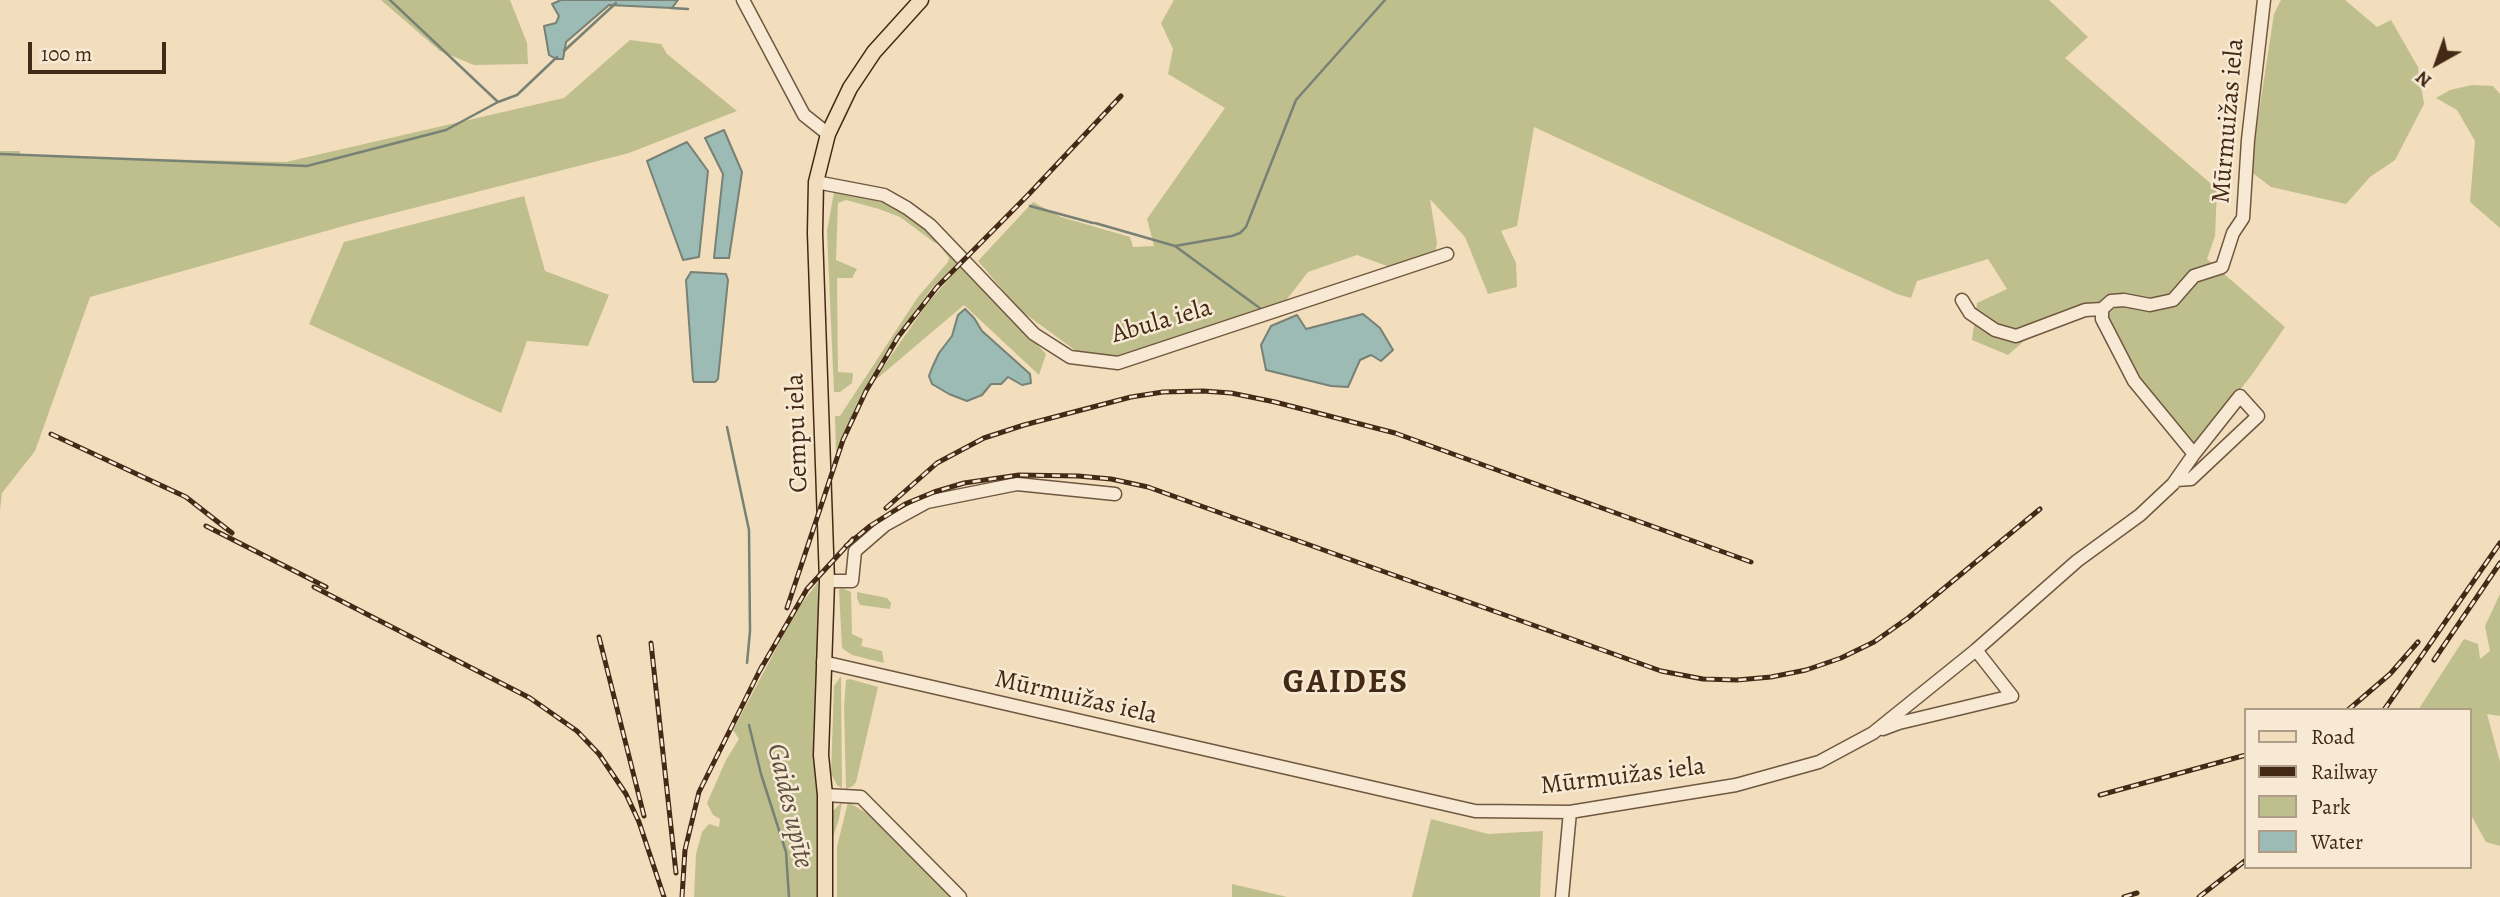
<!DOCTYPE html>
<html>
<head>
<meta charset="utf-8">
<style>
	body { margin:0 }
	#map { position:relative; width:2500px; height:897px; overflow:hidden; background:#f2ddbc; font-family:Alegreya,serif }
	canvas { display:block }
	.legend { position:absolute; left:2244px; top:708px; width:228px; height:161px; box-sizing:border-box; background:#f7e9d3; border:2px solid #af9d87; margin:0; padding:9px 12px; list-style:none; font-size:21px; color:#442a16 }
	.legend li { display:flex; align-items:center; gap:14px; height:35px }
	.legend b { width:35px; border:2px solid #af9d87 }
	.north { position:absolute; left:2402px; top:28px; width:70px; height:70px; -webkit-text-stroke:5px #f7e9d3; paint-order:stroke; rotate:220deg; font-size:19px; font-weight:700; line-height:28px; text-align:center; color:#442a16 }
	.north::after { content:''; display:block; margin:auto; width:24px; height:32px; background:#442a16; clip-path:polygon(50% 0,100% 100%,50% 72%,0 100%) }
	.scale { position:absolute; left:28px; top:42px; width:138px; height:32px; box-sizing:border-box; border:4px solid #442a16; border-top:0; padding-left:9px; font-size:21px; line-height:24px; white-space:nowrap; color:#442a16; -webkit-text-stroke:5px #f7e9d3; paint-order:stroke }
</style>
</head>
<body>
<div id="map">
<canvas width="2500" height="897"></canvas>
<ul class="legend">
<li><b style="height:9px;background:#f2ddbc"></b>Road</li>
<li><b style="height:9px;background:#442a16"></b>Railway</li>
<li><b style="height:19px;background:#bfbf8d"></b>Park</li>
<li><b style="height:19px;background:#9bbbb4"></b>Water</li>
</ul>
<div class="north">N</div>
<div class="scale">100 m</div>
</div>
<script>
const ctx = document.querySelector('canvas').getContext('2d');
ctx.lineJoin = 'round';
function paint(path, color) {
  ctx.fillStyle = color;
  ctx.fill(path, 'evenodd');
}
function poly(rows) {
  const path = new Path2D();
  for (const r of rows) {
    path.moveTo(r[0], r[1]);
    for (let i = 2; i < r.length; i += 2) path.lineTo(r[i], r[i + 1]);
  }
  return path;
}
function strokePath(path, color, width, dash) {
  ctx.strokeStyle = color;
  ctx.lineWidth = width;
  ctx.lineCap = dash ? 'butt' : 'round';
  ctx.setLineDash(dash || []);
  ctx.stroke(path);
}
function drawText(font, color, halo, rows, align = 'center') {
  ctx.font = font + ' Alegreya,serif';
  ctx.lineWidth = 5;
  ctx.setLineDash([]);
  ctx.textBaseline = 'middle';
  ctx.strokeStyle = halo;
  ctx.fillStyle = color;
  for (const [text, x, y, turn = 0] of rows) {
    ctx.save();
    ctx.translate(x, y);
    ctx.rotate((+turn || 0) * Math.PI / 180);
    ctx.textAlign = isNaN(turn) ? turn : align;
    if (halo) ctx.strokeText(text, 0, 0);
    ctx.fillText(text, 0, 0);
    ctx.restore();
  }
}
paint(poly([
	[381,0,510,0,527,43,528,64,474,65,440,51],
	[1174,0,2049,0,2088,37,2065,58,2217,189,2215,236,2207,259,2285,327,2251,376,2193,448,2139,384,2094,310,2024,341,2008,355,1972,340,1977,303,2007,289,1988,259,1917,281,1911,298,1897,294,1534,127,1517,226,1501,231,1516,263,1517,287,1488,294,1465,237,1430,199,1437,243,1432,266,1396,276,1387,266,1357,255,1308,272,1284,303,1120,360,1087,359,1020,310,978,261,1033,202,1061,217,1130,237,1133,247,1154,246,1147,219,1225,108,1168,74,1173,49,1161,23],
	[2281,0,2345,0,2377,27,2391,20,2418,67,2424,104,2395,160,2370,177,2346,204,2271,187,2250,171,2274,14],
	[630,40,661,44,667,54,737,111,629,153,351,224,90,297,35,451,2,493,0,511,0,151,20,151,19,156,286,162,564,98],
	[2472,85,2493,86,2500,94,2500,228,2470,202,2475,141,2457,110,2436,98,2450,90],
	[834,192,869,198,887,204,906,214,937,241,935,243,900,217,879,209,846,200,838,203,836,260,857,269,852,278,837,278,838,372,853,373,852,383,840,392,834,392,827,231],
	[524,196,545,271,609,295,588,346,527,341,501,413,309,324,344,242],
	[944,248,958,262,931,289,886,352,859,399,836,454,835,416,840,416,918,297,948,262,949,258,943,250],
	[961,265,1046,354,1039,375,964,305,873,382,926,305],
	[818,582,818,897,694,897,696,854,702,832,709,824,719,827,720,819,713,815,707,803,726,760,739,739,733,730,796,611],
	[842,588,851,592,852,634,863,639,861,646,882,651,884,663,852,655,842,648,839,590],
	[857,592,887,598,891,603,890,609,860,605,857,598],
	[2500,594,2500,716,2487,714,2500,762,2500,846,2486,842,2472,817,2470,710,2418,710,2464,639,2478,644,2480,659,2490,651,2485,626],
	[841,676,842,788,837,785,831,774,834,686],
	[850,679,878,687,856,782,853,786,846,789,844,707,846,680],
	[842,802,839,819,831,843,832,812],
	[848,802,875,818,954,897,837,897,837,847],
	[1431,819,1488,834,1543,831,1540,897,1412,897],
	[1232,884,1287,897,1232,897]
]), '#bfbf8d');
const water = poly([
	[561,0,678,0,672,8,609,5,566,42,563,59,556,59,549,55,544,26,556,23,559,16,552,4,561,0],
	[724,130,742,172,729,258,714,258,723,174,705,138,724,130],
	[687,142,708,171,699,257,683,260,647,161,687,142],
	[691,272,726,274,728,280,718,379,715,382,694,382,693,380,686,280,691,272],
	[965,309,974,318,982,331,1030,374,1031,383,1022,385,1008,377,1001,384,991,384,982,395,967,401,949,394,932,384,929,376,932,368,939,353,952,336,958,315,965,309],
	[1363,314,1380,328,1393,350,1381,361,1371,355,1360,360,1348,387,1331,386,1266,370,1261,345,1271,326,1297,315,1306,329,1363,314]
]);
paint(water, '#9bbbb4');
strokePath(water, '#788175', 2);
strokePath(poly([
	[390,0,498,102,517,95,557,57],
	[671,8,688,9],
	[564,51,616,3],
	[0,154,307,166,446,130,498,102],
	[1030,206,1093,223],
	[1095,223,1175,246],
	[1261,309,1175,246,1232,236,1240,233,1246,227,1296,100,1385,0],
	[727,427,749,530,750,631,747,663],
	[749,725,761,774,786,852,789,897]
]), '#788175', 2.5);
const minor = poly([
	[743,0,804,115,828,134],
	[816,182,884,195,907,208,930,225,1034,334,1070,357,1118,363,1447,254],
	[1962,300,1970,313,1995,330,2016,336,2085,310,2102,309],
	[2194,454,2134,381,2102,319,2102,309,2111,301,2124,300,2150,305,2173,300,2194,276,2222,267,2233,233,2243,218,2248,140,2264,0],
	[827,581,852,581,855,551,885,525,927,502,1017,484,1115,494],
	[823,662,1475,811,1570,812,1736,785,1819,762,1873,733,1976,650,2077,561,2140,515,2173,484,2194,454,2240,396,2258,416,2191,479,2176,480],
	[1883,729,1899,723,2012,696,1976,650],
	[825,795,861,797,960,897],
	[1562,897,1570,812]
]);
const major = poly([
	[825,897,825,795,821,755,827,581,815,233,816,182,828,134,850,88,874,52,921,0]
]);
strokePath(minor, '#705740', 15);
strokePath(major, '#442a16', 17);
strokePath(minor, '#f7e9d3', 12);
strokePath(major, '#f2ddbc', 14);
const rail = poly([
	[51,434,186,497,232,533],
	[886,508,937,463,984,438,1024,425,1131,397,1163,392,1203,391,1231,393,1275,402,1395,433,1751,562],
	[206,526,326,587],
	[846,546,870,526,905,504,934,492,964,483,1019,475,1078,476,1111,479,1148,487,1661,671,1703,679,1737,680,1771,677,1806,670,1841,658,1874,642,1908,618,2040,509],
	[314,587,530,698,577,731,599,754,626,794,639,822,664,897],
	[787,608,843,440,866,391,898,337,937,287,1029,194,1121,96],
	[599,637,644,816],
	[651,643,676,873],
	[2434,660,2500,563],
	[759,672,807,589,853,539],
	[2348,710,2390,674,2418,642],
	[2384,710,2500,543],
	[2100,795,2246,755],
	[682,897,685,850,699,792,762,666],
	[2124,897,2137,893],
	[2199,897,2246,860]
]);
strokePath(rail, '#442a16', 5);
strokePath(rail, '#f7e9d3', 2.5, [8]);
drawText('26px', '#442a16', '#f7e9d3', [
	["Mūrmuižas iela",2229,121,-85],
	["Abula iela",1162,322,-16],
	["Cempu iela",798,433,-92],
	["Mūrmuižas iela",1076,698,13],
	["Mūrmuižas iela",1623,777,-7]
]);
drawText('italic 28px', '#5a4e3e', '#f7e9d3', [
	["Gaides upīte",789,806,77]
]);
ctx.letterSpacing = '2px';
drawText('bold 33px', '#442a16', '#f7e9d3', [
	["GAIDES",1346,684]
]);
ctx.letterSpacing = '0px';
</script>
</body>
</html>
